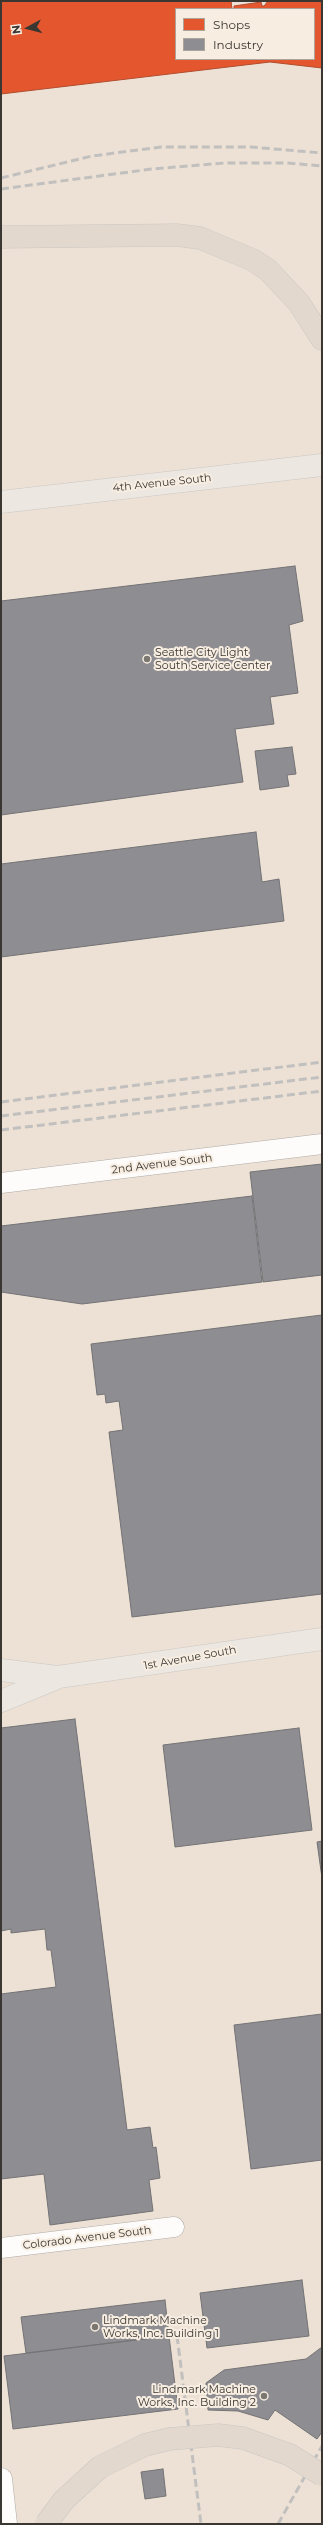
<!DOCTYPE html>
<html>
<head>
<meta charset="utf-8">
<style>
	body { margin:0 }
	#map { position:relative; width:323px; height:2525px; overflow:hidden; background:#f2ece6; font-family:Montserrat,sans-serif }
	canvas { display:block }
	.frame { position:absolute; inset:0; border:2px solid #3a3631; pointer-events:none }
	.legend { position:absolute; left:175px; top:8px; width:140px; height:52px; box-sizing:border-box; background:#f7ede1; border:1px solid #aba49b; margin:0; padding:5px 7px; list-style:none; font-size:12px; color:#3a3631 }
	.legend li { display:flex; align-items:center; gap:8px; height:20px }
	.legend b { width:20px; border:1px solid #aba49b }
	.north { position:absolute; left:8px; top:8px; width:40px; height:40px; -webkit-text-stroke:3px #f7ede1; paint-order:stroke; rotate:263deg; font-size:11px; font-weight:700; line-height:16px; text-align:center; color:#3a3631 }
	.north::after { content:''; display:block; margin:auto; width:14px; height:18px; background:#3a3631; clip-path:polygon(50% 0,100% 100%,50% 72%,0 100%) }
</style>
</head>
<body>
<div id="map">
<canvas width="323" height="2525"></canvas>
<div class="frame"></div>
<ul class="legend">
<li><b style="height:11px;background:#e4572e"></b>Shops</li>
<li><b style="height:11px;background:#8d8d92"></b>Industry</li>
</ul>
<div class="north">N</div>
</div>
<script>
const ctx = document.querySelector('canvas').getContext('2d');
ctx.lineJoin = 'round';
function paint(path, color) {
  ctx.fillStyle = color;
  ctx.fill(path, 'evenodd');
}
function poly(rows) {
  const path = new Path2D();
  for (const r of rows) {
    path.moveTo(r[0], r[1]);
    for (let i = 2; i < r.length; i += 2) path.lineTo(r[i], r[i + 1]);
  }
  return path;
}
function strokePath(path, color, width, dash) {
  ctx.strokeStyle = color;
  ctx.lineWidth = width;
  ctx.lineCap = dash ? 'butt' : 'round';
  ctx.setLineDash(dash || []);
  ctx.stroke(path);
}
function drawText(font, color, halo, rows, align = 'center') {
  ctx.font = font + ' Montserrat,sans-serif';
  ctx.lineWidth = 4;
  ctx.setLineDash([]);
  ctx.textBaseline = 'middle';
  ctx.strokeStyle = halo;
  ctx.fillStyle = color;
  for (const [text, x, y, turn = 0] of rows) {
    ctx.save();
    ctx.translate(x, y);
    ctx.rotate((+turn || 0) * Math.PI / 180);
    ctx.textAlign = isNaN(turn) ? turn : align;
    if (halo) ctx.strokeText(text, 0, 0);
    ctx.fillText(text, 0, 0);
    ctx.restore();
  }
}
paint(poly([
	[1,1,322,1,322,2524,4,2524,1,2499],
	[176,9,314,9,314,59,176,59]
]), '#ede1d5');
const shops = poly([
	[1,1,231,1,232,9,176,9,176,59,314,59,314,9,234,9,234,6,261,2,262,6,264,6,268,1,319,1,322,3,322,68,270,62,1,94,1,1]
]);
paint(shops, '#e4572e');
strokePath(shops, '#b14d2f', 1);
const industry = poly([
	[295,566,303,621,289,625,298,693,270,697,274,724,235,729,243,782,1,815,1,601,295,566],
	[292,747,296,774,287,775,289,786,260,790,255,751,292,747],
	[256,832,262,882,279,879,284,921,1,957,1,864,256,832],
	[322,1164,322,1275,263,1282,250,1172,322,1164],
	[252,1196,262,1282,82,1304,1,1292,1,1226,252,1196],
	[322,1315,322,1594,132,1617,109,1432,123,1430,119,1401,106,1403,105,1394,97,1395,91,1344,322,1315],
	[75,1719,127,2130,150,2127,153,2148,156,2147,160,2178,149,2180,153,2211,50,2225,44,2174,1,2179,1,1994,56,1987,51,1950,47,1950,45,1929,11,1933,11,1929,1,1931,1,1934,1,1728,75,1719],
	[299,1728,312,1830,175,1847,163,1745,299,1728],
	[322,1841,322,1878,317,1842,322,1841],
	[322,2014,322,2160,251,2169,234,2025,322,2014],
	[302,2280,309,2336,207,2348,200,2293,302,2280],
	[165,2300,169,2336,26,2353,21,2317,165,2300],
	[169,2336,178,2409,13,2429,4,2356,169,2336],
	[322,2347,322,2432,317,2439,275,2410,268,2420,238,2411,208,2410,206,2383,224,2370,306,2359,322,2347],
	[163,2469,166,2496,145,2499,141,2472,163,2469]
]);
paint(industry, '#8d8d92');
strokePath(industry, '#747375', 1);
const street = poly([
	[1,1183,322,1144],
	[1,2248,174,2227]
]);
const secondary = poly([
	[1,2479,6,2524]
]);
const primary = poly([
	[1,502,322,465],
	[1,1670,58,1677,322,1639],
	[1,1701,57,1678]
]);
const highway = poly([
	[1,237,177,235,200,238,253,260,268,270,299,303,322,339]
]);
strokePath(street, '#afaaa6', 21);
strokePath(secondary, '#afaaa6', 23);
strokePath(primary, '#cbc8c5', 23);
strokePath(highway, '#cbc8c5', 23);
strokePath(street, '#fdfcfb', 20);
strokePath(secondary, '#fdfcfb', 22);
strokePath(primary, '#ece7e0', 22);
strokePath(highway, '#e2d8cd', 22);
strokePath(poly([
	[1,178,92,156,161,147,251,147,322,153],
	[1,189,152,169,225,163,287,163,322,166],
	[1,1102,322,1062],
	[1,1116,322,1077],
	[1,1130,322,1091],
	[177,2336,201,2524],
	[278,2524,322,2446]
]), '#c1c0be', 3, [8, 4]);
const highwayBridge = poly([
	[46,2524,64,2500,100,2467,145,2445,169,2439,218,2435,243,2438,290,2455,322,2475]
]);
strokePath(highwayBridge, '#cbc8c5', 23, []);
strokePath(highwayBridge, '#e2d8cd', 22);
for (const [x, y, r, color] of [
	[147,659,4,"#7a7670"],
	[95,2327,4,"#7a7670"],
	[264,2396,4,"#7a7670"]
]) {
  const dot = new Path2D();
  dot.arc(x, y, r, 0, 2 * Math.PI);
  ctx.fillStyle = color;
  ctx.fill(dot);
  strokePath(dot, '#f7ede1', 1.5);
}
drawText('11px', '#3a3631', '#f7ede1', [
	["4th Avenue South",162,483,-6],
	["2nd Avenue South",162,1164,-7],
	["1st Avenue South",190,1658,-10],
	["Colorado Avenue South",87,2238,-7]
]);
drawText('11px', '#3a3631', '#f7ede1', [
	["Seattle City Light",155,653],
	["South Service Center",155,666],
	["Lindmark Machine",103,2321],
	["Works, Inc. Building 1",103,2334],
	["Lindmark Machine",256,2390,"right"],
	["Works, Inc. Building 2",256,2403,"right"]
], 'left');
</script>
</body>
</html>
